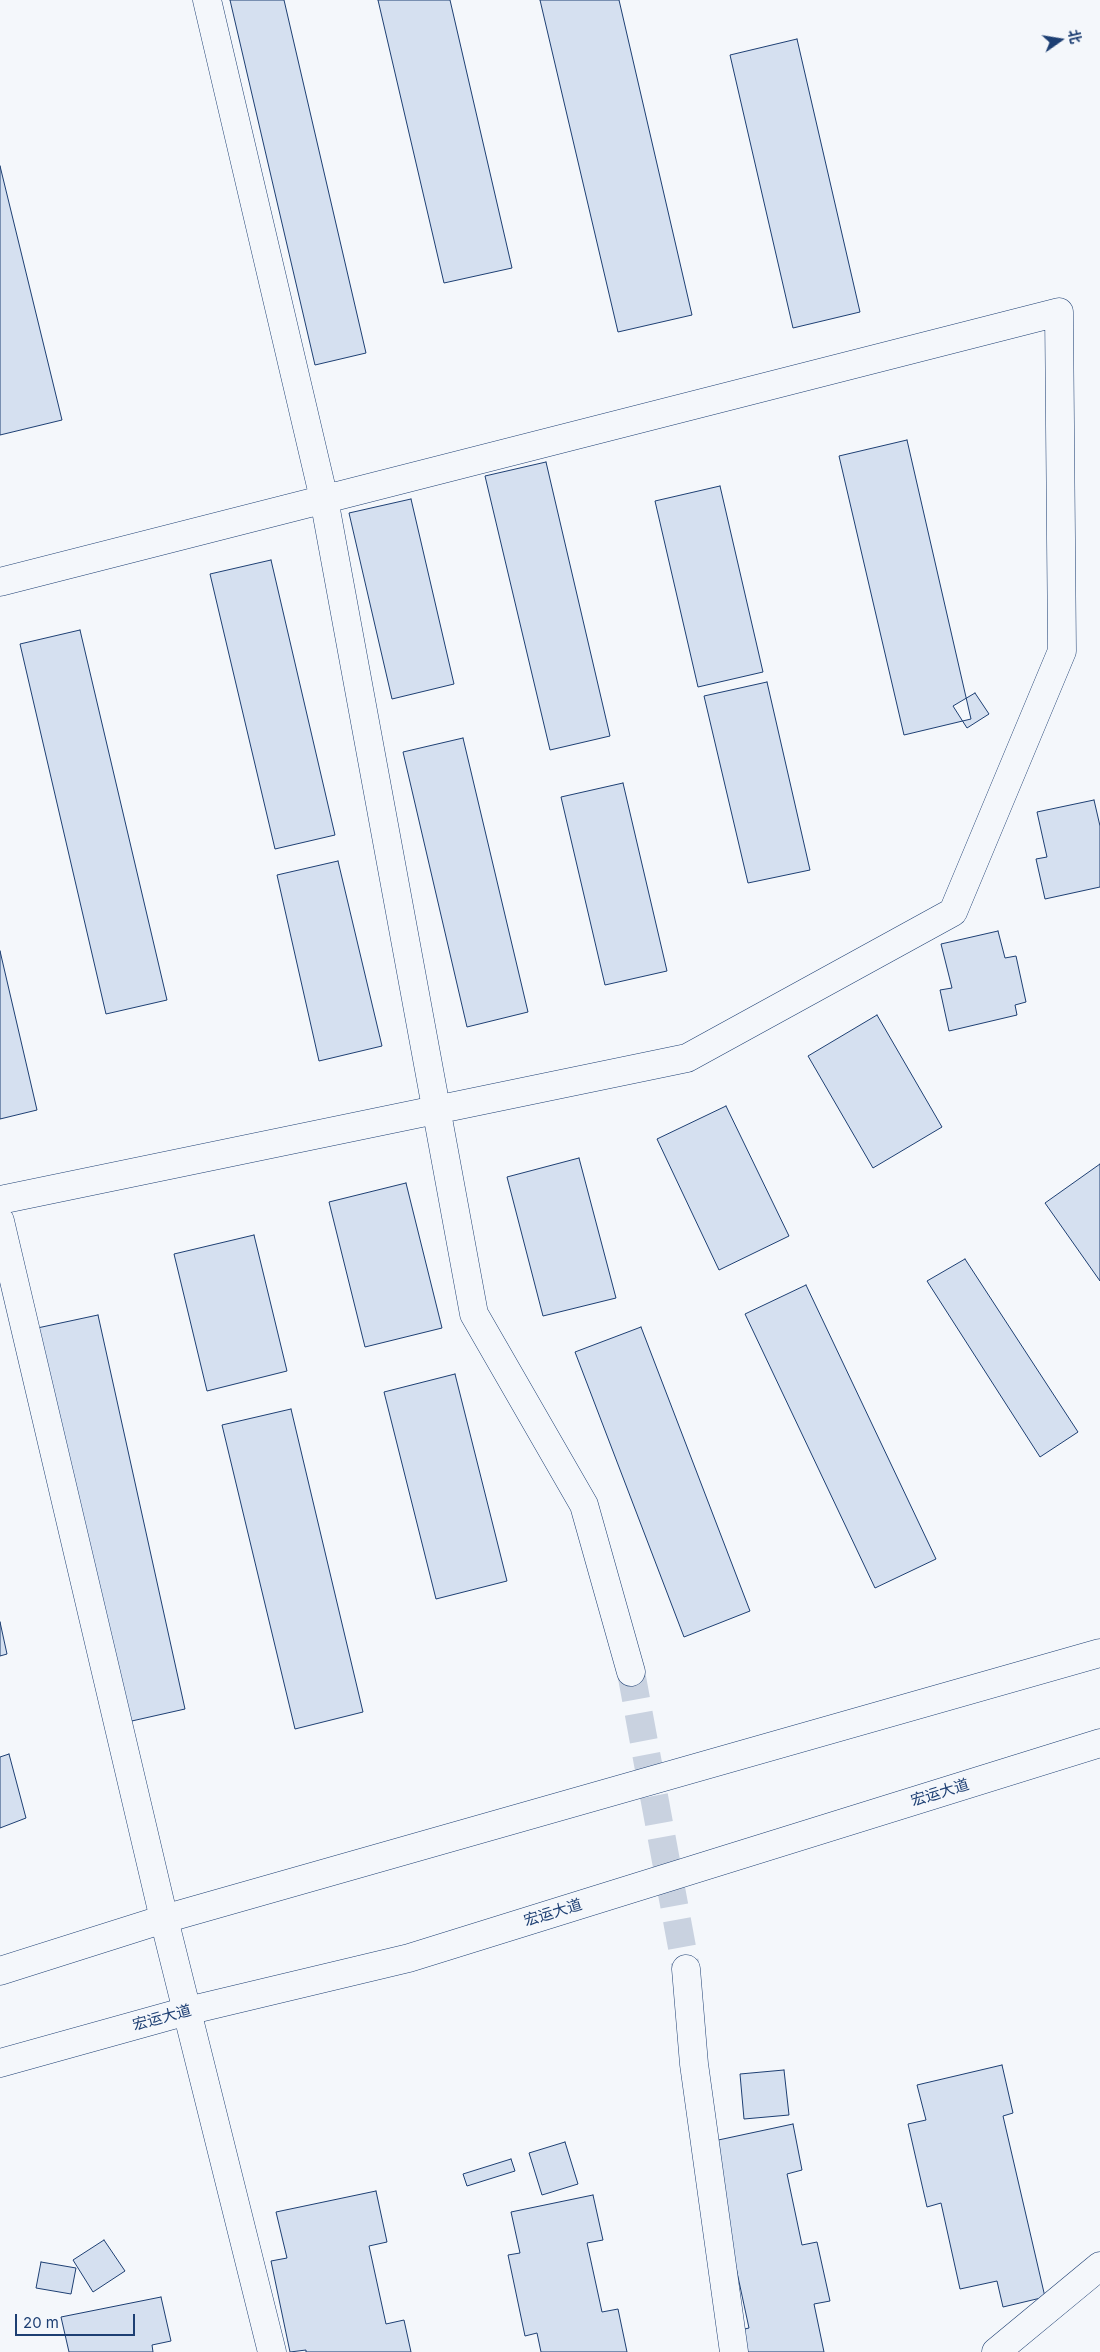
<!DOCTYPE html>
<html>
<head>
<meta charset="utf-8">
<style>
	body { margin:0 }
	#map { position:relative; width:1100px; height:2352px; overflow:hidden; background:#f4f7fb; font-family:Inter,"Noto Sans SC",sans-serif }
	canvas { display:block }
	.north { position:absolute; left:1035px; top:15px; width:50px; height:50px; -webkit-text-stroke:4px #f4f7fb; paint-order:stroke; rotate:77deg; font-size:14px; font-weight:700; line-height:20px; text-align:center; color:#1d3f73 }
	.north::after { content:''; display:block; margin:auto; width:18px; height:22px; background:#1d3f73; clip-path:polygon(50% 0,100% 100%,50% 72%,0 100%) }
	.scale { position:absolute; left:15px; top:2314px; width:120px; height:22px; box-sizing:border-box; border:2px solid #1d3f73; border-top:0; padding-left:6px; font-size:15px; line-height:18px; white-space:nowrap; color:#1d3f73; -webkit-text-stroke:4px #f4f7fb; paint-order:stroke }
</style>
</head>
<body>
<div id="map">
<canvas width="1100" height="2352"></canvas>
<div class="north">北</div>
<div class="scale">20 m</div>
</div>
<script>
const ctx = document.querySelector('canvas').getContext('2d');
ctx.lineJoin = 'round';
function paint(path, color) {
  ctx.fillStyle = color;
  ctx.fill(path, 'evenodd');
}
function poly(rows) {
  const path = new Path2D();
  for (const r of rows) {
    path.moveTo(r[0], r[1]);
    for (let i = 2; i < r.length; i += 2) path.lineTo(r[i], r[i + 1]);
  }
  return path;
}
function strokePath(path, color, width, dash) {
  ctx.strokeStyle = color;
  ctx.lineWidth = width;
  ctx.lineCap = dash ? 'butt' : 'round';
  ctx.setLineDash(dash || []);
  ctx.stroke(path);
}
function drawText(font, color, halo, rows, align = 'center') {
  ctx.font = font + ' Inter,"Noto Sans SC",sans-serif';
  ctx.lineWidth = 4;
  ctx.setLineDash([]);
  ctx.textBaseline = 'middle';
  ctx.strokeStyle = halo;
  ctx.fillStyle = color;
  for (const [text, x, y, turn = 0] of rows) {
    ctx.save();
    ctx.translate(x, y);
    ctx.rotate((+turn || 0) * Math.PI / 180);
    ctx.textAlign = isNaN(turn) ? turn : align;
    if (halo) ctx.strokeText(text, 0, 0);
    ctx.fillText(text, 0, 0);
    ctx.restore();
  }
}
const building = poly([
	[230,0,284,0,366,353,315,365,230,0],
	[378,0,450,0,512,268,444,283,378,0],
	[540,0,619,0,692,315,618,332,540,0],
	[797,39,860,312,793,328,730,55,797,39],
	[0,166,62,420,0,435,0,166],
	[907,440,971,719,904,735,839,456,907,440],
	[546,462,610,736,550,750,485,476,546,462],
	[720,486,763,672,698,687,655,501,720,486],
	[411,499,454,684,392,699,349,513,411,499],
	[271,560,335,835,275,849,210,574,271,560],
	[80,630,167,1000,106,1014,20,644,80,630],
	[767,682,810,870,748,883,704,696,767,682],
	[975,693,989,714,967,728,953,706,975,693],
	[463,738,528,1012,467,1027,403,752,463,738],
	[623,783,667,971,605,985,561,797,623,783],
	[1094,800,1100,826,1100,887,1045,899,1036,859,1047,857,1037,812,1094,800],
	[338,861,382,1046,319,1061,277,875,338,861],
	[998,931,1005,958,1016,956,1026,1002,1015,1005,1017,1015,949,1031,940,990,952,988,941,944,998,931],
	[0,951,37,1110,0,1119,0,951],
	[877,1015,942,1127,873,1168,808,1056,877,1015],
	[726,1106,789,1236,719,1270,657,1139,726,1106],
	[579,1158,616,1298,543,1316,507,1177,579,1158],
	[1100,1164,1100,1281,1045,1203,1100,1164],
	[406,1183,442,1328,365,1347,329,1202,406,1183],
	[254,1235,287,1371,207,1391,174,1254,254,1235],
	[965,1259,1078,1432,1040,1457,927,1281,965,1259],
	[806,1285,936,1559,875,1588,745,1314,806,1285],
	[98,1315,185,1709,114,1725,28,1330,98,1315],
	[641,1327,750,1611,684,1637,575,1352,641,1327],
	[455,1374,507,1581,436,1599,384,1392,455,1374],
	[291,1409,363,1712,295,1729,222,1425,291,1409],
	[0,1622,7,1654,0,1656,0,1622],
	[9,1754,26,1818,0,1828,0,1757,9,1754],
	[1002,2065,1013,2113,1003,2116,1045,2297,1003,2307,997,2281,960,2289,941,2203,927,2207,908,2124,926,2120,917,2085,1002,2065],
	[784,2070,789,2115,744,2119,740,2074,784,2070],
	[793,2124,802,2170,787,2174,802,2245,817,2242,830,2301,814,2304,824,2352,741,2352,736,2331,749,2328,709,2142,793,2124],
	[565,2142,578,2184,542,2195,529,2153,565,2142],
	[511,2159,515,2171,467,2186,463,2174,511,2159],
	[376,2191,387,2242,369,2246,386,2324,404,2320,411,2352,306,2352,306,2350,290,2352,271,2261,287,2258,276,2212,376,2191],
	[593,2195,603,2240,587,2243,602,2312,618,2309,627,2352,541,2352,537,2333,525,2336,508,2255,520,2253,511,2212,593,2195],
	[104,2240,125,2271,93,2292,73,2260,104,2240],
	[41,2262,76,2268,71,2294,36,2288,41,2262],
	[161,2297,171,2341,152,2345,153,2352,69,2352,61,2317,161,2297]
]);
paint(building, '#d5e0f0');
strokePath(building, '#1d3f73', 1);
strokePath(poly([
	[631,1672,686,1969]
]), '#c9d2e0', 28, [28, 14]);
const street = poly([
	[207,0,324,499,474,1314,584,1505,631,1672],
	[0,582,1059,312,1062,651,953,912,687,1058,0,1200],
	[0,1221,164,1919,272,2352],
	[686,1969,694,2064,734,2352],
	[996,2352,1100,2266]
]);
const secondary = poly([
	[0,1971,164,1919,1100,1653],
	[0,2063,187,2011,409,1958,1100,1743]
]);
strokePath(street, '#1d3f73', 29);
strokePath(secondary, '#1d3f73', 29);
strokePath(street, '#f4f7fb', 28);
strokePath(secondary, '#f4f7fb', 28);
drawText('15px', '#1d3f73', '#f4f7fb', [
	["宏运大道",940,1793,-17],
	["宏运大道",553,1913,-17],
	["宏运大道",162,2018,-15]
]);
</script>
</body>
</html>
